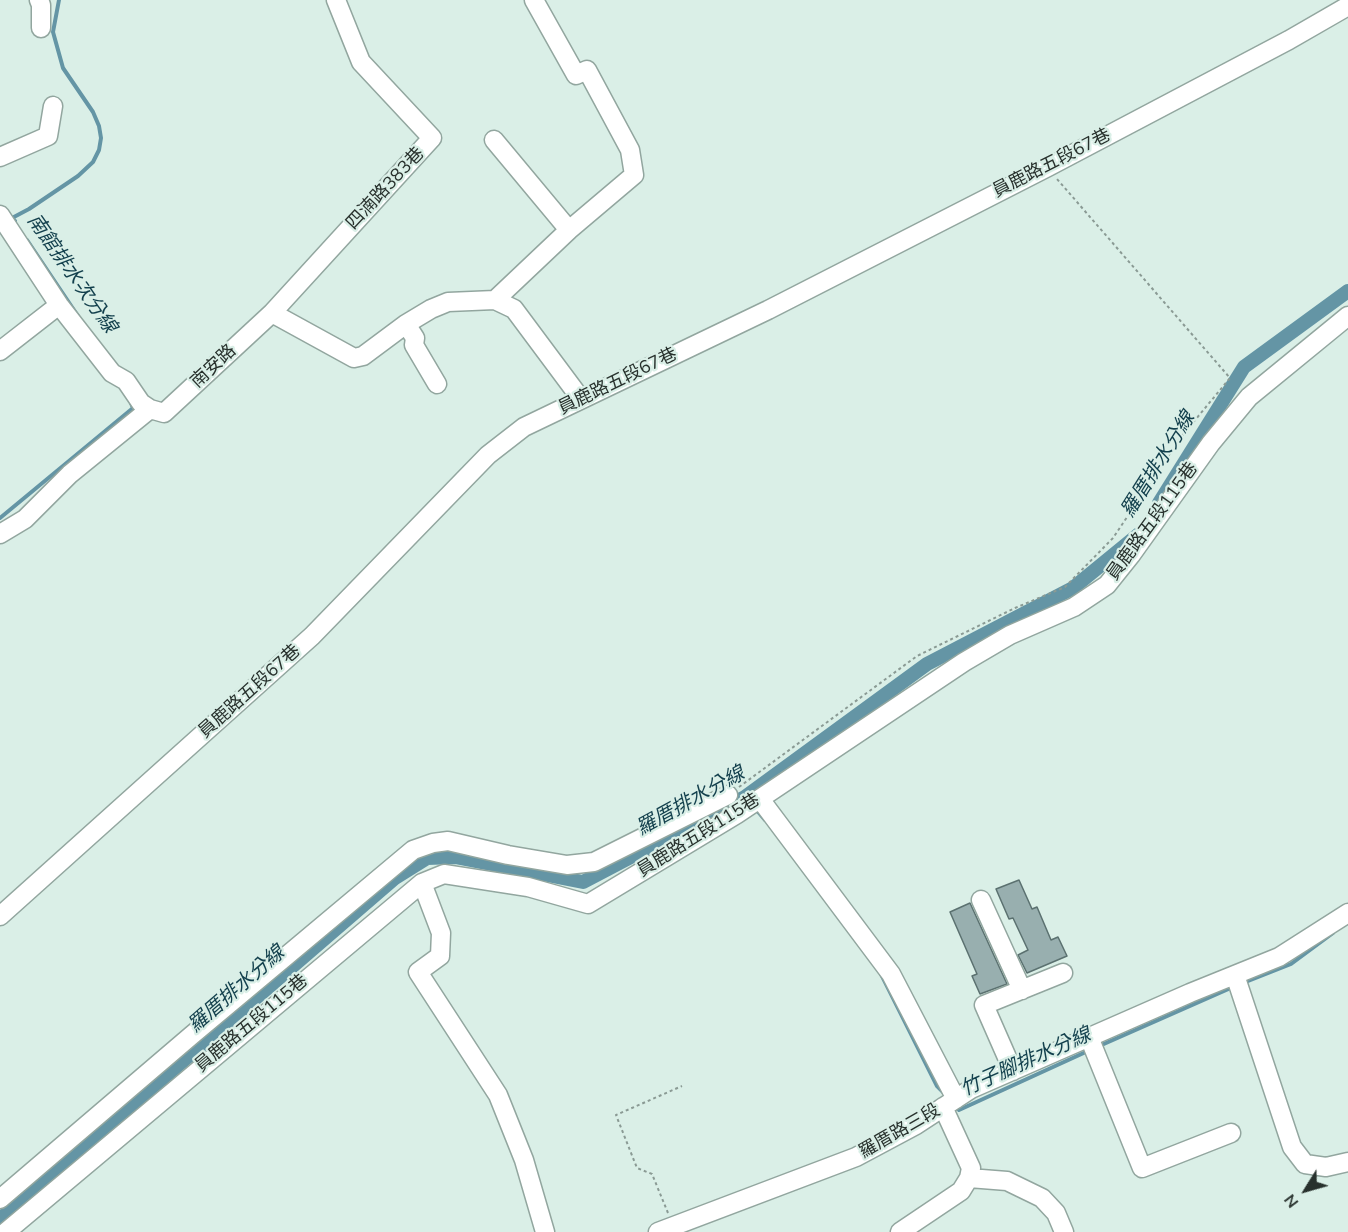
<!DOCTYPE html>
<html>
<head>
<meta charset="utf-8">
<style>
	body { margin:0 }
	#map { position:relative; width:1348px; height:1232px; overflow:hidden; background:#daefe7; font-family:"Nunito Sans",sans-serif }
	canvas { display:block }
	.north { position:absolute; left:1276px; top:1160px; width:60px; height:60px; -webkit-text-stroke:4px #daefe7; paint-order:stroke; rotate:233deg; font-size:16px; font-weight:700; line-height:24px; text-align:center; color:#28312d }
	.north::after { content:''; display:block; margin:auto; width:21px; height:27px; background:#28312d; clip-path:polygon(50% 0,100% 100%,50% 72%,0 100%) }
</style>
</head>
<body>
<div id="map">
<canvas width="1348" height="1232"></canvas>
<div class="north">N</div>
</div>
<script>
const ctx = document.querySelector('canvas').getContext('2d');
ctx.lineJoin = 'round';
function poly(rows) {
  const path = new Path2D();
  for (const r of rows) {
    path.moveTo(r[0], r[1]);
    for (let i = 2; i < r.length; i += 2) path.lineTo(r[i], r[i + 1]);
  }
  return path;
}
function strokePath(path, color, width, dash) {
  ctx.strokeStyle = color;
  ctx.lineWidth = width;
  ctx.lineCap = dash ? 'butt' : 'round';
  ctx.setLineDash(dash || []);
  ctx.stroke(path);
}
function paint(path, color) {
  ctx.fillStyle = color;
  ctx.fill(path, 'evenodd');
}
function drawText(font, color, halo, rows, align = 'center') {
  ctx.font = font + ' "Nunito Sans","Noto Sans TC",sans-serif';
  ctx.lineWidth = 4.5;
  ctx.setLineDash([]);
  ctx.textBaseline = 'middle';
  ctx.strokeStyle = halo;
  ctx.fillStyle = color;
  for (const [text, x, y, turn = 0] of rows) {
    ctx.save();
    ctx.translate(x, y);
    ctx.rotate((+turn || 0) * Math.PI / 180);
    ctx.textAlign = isNaN(turn) ? turn : align;
    if (halo) ctx.strokeText(text, 0, 0);
    ctx.fillText(text, 0, 0);
    ctx.restore();
  }
}
strokePath(poly([
	[15,221,12,218,29,209,78,176,93,162,99,150,101,138,99,126,93,112,63,68,53,32,59,0],
	[27,240,78,316],
	[0,518,133,408,131,403],
	[754,807,765,820],
	[881,974,937,1086,943,1092],
	[1243,983,1291,964,1333,933],
	[1097,1047,1233,987],
	[956,1106,959,1110,1088,1051]
]), '#6495a5', 4);
strokePath(poly([
	[1159,503,1244,367,1348,291],
	[0,1219,395,878,427,858,455,857,583,882,745,797,927,664,1073,588,1139,534]
]), '#6495a5', 14);
const building = poly([
	[1019,880,1032,909,1037,907,1051,940,1058,937,1067,956,1027,973,1018,955,1028,950,1013,918,1009,919,996,889,1019,880],
	[970,903,1007,984,980,994,972,976,977,974,950,912,970,903]
]);
paint(building, '#98afaf');
strokePath(building, '#5b7170', 1.5);
const minor = poly([
	[39,0,41,5,41,28],
	[494,140,569,230],
	[0,157,48,136,53,106],
	[0,215,59,305,112,373,126,381,141,403,150,409,164,413,272,313,354,358,363,356,406,324,431,309,448,302,495,300,514,309,581,399],
	[495,300,569,230,634,175,630,150,587,70,576,75,534,0],
	[272,313,432,138,361,62,336,0],
	[406,324,415,338,414,345,437,384],
	[0,351,59,305],
	[0,534,25,519,70,474,150,409],
	[760,799,891,974,956,1099],
	[422,883,441,933,440,956,418,972,498,1095,524,1160,545,1232],
	[981,900,1022,990],
	[0,916,312,636,488,455,524,427,768,310,1048,167,1289,40,1348,6],
	[1235,975,1292,1147,1305,1164,1326,1167,1348,1162],
	[1089,1037,1142,1168,1231,1133],
	[1013,1071,984,1005,1063,973],
	[969,1178,1007,1181,1042,1198,1056,1213,1064,1232],
	[0,1199,192,1035,413,850,433,843,448,841,508,855,567,865,594,862,728,795],
	[6,1232,422,883,444,874,528,887,588,904,737,814,964,662,1010,635,1074,607,1107,585,1131,555,1211,443,1249,397,1348,316],
	[658,1232,856,1157,916,1125,971,1089,1190,993,1279,957,1348,913],
	[900,1232,961,1191,969,1178,971,1168,943,1107]
]);
strokePath(minor, '#92a69f', 21);
strokePath(poly([
	[739,787,917,656,1015,608,1065,587,1113,538,1181,437,1230,378,1057,179],
	[668,1213,652,1174,637,1168,616,1115,682,1086]
]), '#8a9a94', 2, [3, 3]);
strokePath(minor, '#fff', 18);
drawText('18px', '#28312d', '#daefe7', [
	["員鹿路五段67巷",1052,164,-27],
	["四湳路383巷",386,189,-47],
	["南安路",214,367,-43],
	["員鹿路五段67巷",618,382,-26],
	["員鹿路五段115巷",1153,522,-54],
	["員鹿路五段67巷",250,692,-42],
	["員鹿路五段115巷",699,836,-32],
	["員鹿路五段115巷",252,1024,-40],
	["羅厝路三段",900,1132,-30]
]);
drawText('italic 20px', '#123f4c', '#daefe7', [
	["南館排水次分線",71,274,55],
	["羅厝排水分線",1159,465,-58],
	["羅厝排水分線",691,802,-29],
	["羅厝排水分線",237,990,-41],
	["竹子腳排水分線",1026,1063,-24]
]);
</script>
</body>
</html>
